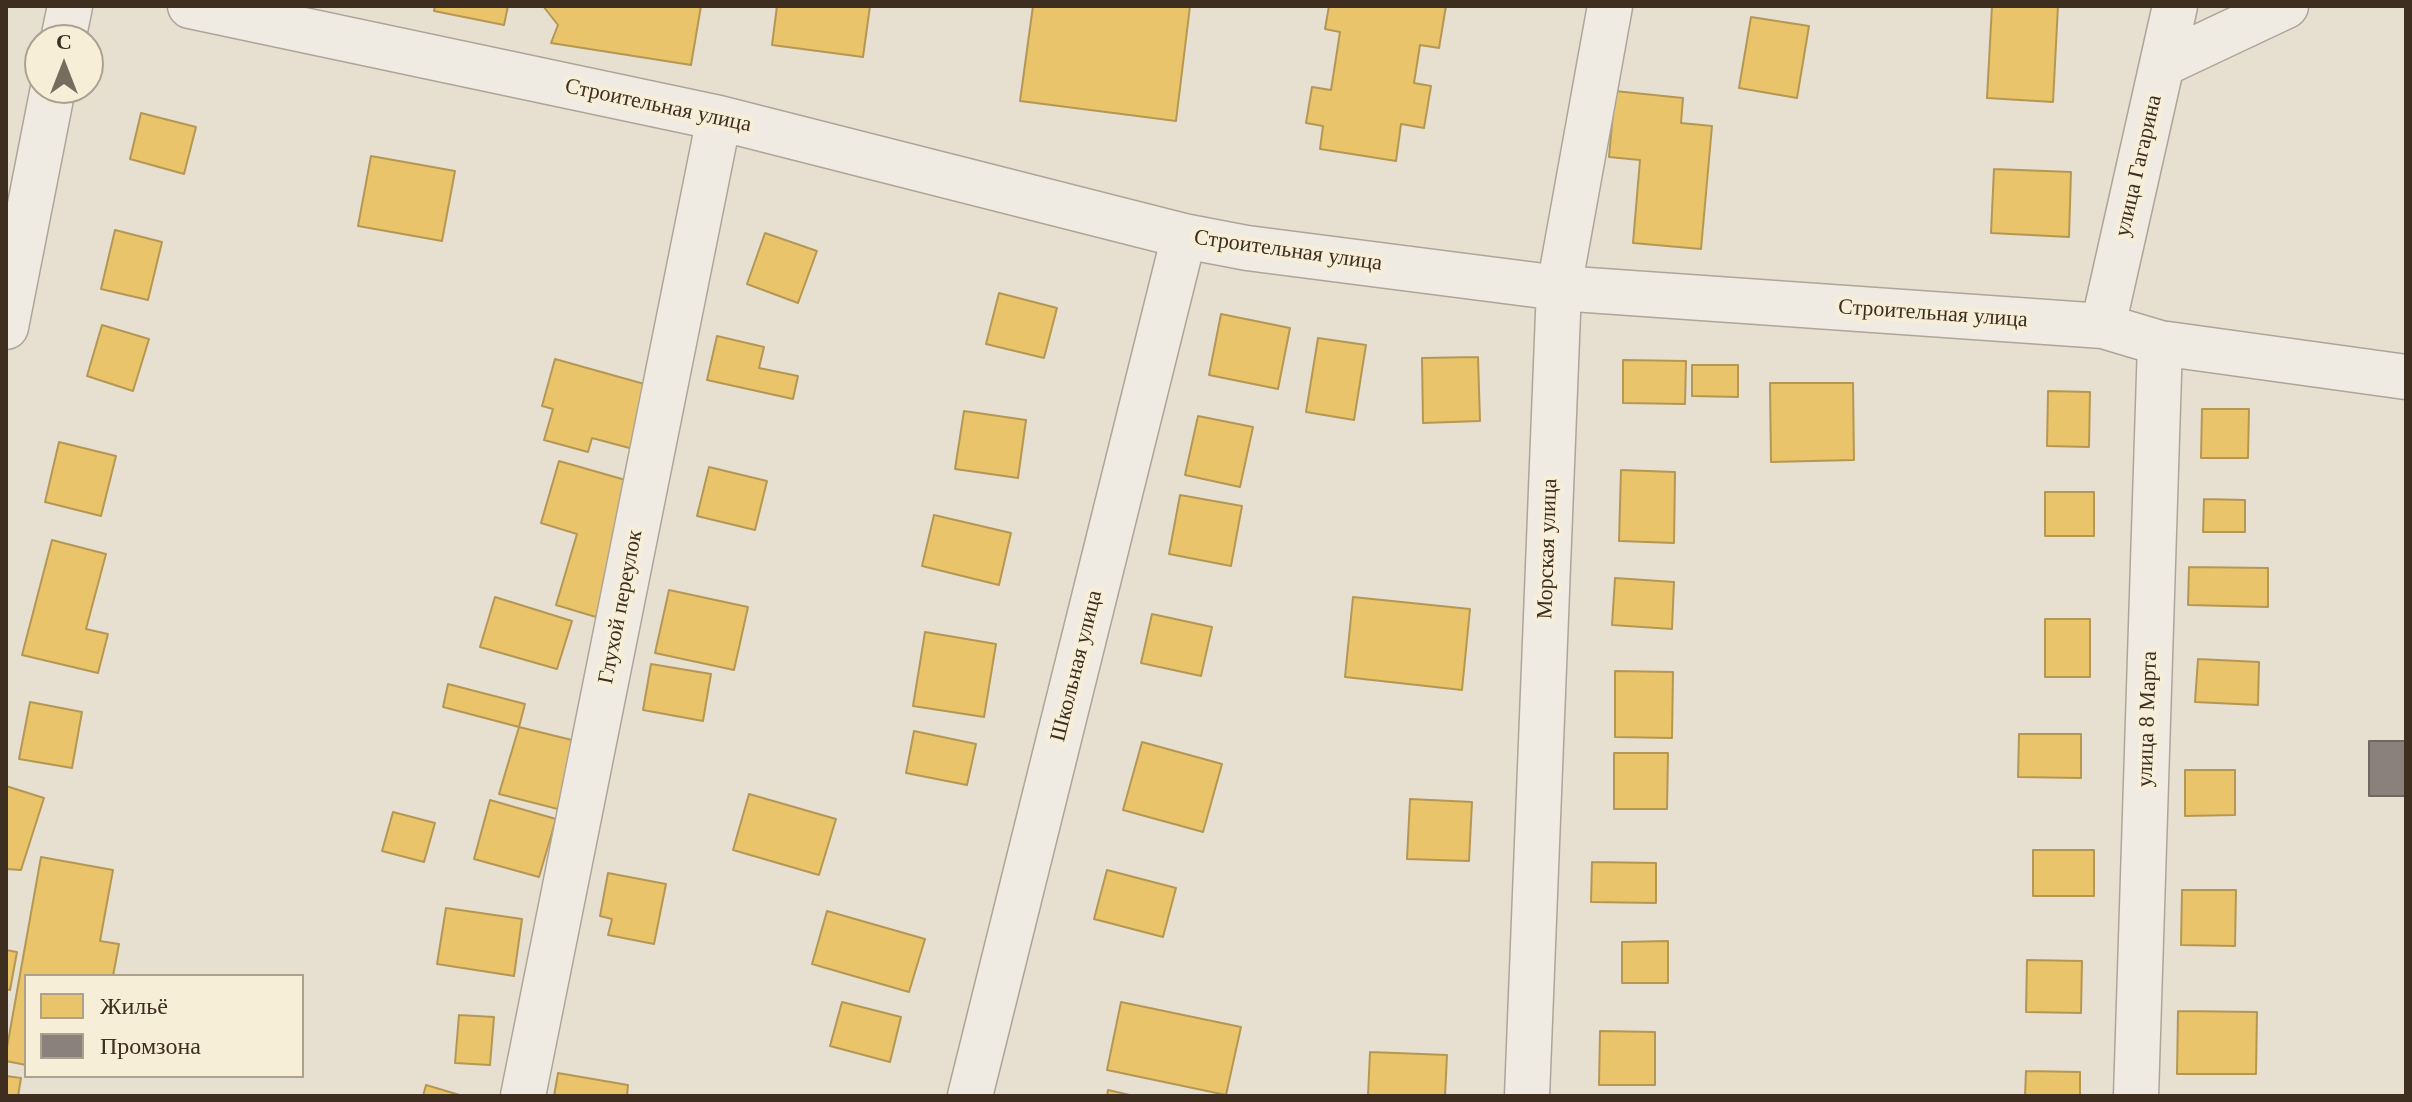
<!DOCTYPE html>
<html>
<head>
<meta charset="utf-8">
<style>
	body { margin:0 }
	#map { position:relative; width:2412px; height:1102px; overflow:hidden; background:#e7e0d1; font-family:"Times New Roman",serif }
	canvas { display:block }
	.frame { position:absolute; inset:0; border:8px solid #3d2e20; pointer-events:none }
	.legend { position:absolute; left:24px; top:974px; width:280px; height:104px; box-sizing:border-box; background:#f7eed8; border:2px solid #ada18e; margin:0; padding:10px 14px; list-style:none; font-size:24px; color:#3d2e20 }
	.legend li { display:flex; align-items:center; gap:16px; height:40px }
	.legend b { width:40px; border:2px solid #ada18e }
	.north { position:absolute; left:24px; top:24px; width:80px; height:80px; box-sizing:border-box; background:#f7eed8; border:2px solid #ada18e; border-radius:50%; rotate:0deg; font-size:22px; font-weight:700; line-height:32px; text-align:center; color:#3d2e20 }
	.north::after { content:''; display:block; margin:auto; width:28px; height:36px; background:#786c5e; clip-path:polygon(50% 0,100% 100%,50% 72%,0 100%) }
</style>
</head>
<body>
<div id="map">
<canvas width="2412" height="1102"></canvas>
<div class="frame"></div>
<ul class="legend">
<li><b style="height:22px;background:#e9c46a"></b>Жильё</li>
<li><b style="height:22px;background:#8a817c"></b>Промзона</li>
</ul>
<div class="north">С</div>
</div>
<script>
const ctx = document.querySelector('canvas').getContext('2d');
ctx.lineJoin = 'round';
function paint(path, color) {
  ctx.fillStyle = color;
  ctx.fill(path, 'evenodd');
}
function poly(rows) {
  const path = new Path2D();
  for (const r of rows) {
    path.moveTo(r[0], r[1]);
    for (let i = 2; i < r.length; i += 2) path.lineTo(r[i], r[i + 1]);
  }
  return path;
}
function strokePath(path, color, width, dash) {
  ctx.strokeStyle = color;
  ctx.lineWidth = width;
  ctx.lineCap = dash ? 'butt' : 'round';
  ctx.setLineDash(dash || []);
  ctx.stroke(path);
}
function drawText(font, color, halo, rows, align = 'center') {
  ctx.font = font + ' "Times New Roman",serif';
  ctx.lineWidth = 8;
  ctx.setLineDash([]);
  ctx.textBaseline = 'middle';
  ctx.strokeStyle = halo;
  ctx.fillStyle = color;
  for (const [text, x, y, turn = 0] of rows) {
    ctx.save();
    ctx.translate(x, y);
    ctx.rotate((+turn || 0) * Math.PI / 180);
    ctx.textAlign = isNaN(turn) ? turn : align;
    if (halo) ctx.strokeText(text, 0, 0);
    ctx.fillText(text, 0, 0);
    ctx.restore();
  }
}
const homes = poly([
	[435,6,508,6,504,25,434,11,435,6],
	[543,6,701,6,691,65,551,43,558,25,543,6],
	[777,6,870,6,863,57,772,45,777,6],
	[1033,6,1190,6,1176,121,1020,101,1033,6],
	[1329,6,1446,6,1439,48,1420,45,1414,83,1431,86,1424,128,1401,124,1396,161,1320,149,1323,126,1306,123,1312,87,1331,90,1340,32,1325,29,1329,6],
	[1992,6,2058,6,2053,102,1987,98,1992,6],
	[1751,17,1809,26,1797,98,1739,88,1751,17],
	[1615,91,1683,98,1681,123,1712,126,1701,249,1633,243,1640,160,1609,157,1615,91],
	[141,113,196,127,184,174,130,159,141,113],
	[371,156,455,171,442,241,358,226,371,156],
	[1994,169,2071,172,2069,237,1991,233,1994,169],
	[115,230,162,242,148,300,101,289,115,230],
	[765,233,817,251,798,303,747,284,765,233],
	[999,293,1057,308,1044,358,986,344,999,293],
	[1221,314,1290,328,1278,389,1209,375,1221,314],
	[102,325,149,339,133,391,87,376,102,325],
	[717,336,764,347,759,368,798,376,793,399,707,380,717,336],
	[1318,338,1366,345,1354,420,1306,412,1318,338],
	[1478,357,1480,421,1423,423,1422,358,1478,357],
	[555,359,655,387,637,450,592,438,588,452,544,440,553,409,542,406,555,359],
	[1623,360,1686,361,1685,404,1623,403,1623,360],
	[1692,365,1738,365,1738,397,1692,396,1692,365],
	[1770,383,1853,383,1854,460,1771,462,1770,383],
	[2048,391,2090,392,2089,447,2047,446,2048,391],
	[2202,409,2249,409,2248,458,2201,458,2202,409],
	[964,411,1026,420,1018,478,955,469,964,411],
	[1198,416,1253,427,1240,487,1185,475,1198,416],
	[59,442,116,456,101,516,45,502,59,442],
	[559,461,636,483,596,617,556,605,577,534,541,523,559,461],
	[709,467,767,481,755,530,697,516,709,467],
	[1621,470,1675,472,1674,543,1619,541,1621,470],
	[2045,492,2094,492,2094,536,2045,536,2045,492],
	[1180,495,1242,506,1231,566,1169,554,1180,495],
	[2204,499,2245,500,2245,532,2203,532,2204,499],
	[934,515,1011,533,999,585,922,566,934,515],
	[52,540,106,554,86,629,108,634,98,673,22,655,52,540],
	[2189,567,2268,568,2268,607,2188,605,2189,567],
	[1615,578,1674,582,1672,629,1612,625,1615,578],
	[669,590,748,607,734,670,655,653,669,590],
	[495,597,572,621,557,669,480,647,495,597],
	[1353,597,1470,609,1462,690,1345,677,1353,597],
	[1152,614,1212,627,1201,676,1141,663,1152,614],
	[2045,619,2090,619,2090,677,2045,677,2045,619],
	[925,632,996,644,984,717,913,706,925,632],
	[2198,659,2259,662,2258,705,2195,702,2198,659],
	[651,664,711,674,703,721,643,710,651,664],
	[1615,671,1673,672,1672,738,1615,737,1615,671],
	[448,684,525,704,519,727,443,707,448,684],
	[30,702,82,712,72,768,19,759,30,702],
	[519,727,576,741,558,809,499,794,519,727],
	[914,731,976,744,967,785,906,773,914,731],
	[2019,734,2081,734,2081,778,2018,777,2019,734],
	[1142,742,1222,764,1203,832,1123,810,1142,742],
	[1614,753,1668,753,1667,809,1614,809,1614,753],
	[2185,770,2235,770,2235,815,2185,816,2185,770],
	[6,786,44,798,21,870,6,869,6,786],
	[749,794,836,819,819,875,733,850,749,794],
	[1410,799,1472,802,1469,861,1407,859,1410,799],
	[490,800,556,819,539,877,474,859,490,800],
	[393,812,435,823,424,862,382,851,393,812],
	[2033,850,2094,850,2094,896,2033,896,2033,850],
	[41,857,113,870,100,941,119,944,113,976,26,976,26,1065,6,1061,6,1053,41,857],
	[1592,862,1656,863,1656,903,1591,902,1592,862],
	[1107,870,1176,888,1163,937,1094,919,1107,870],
	[608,873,666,884,654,944,608,935,612,919,600,916,608,873],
	[2182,890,2236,890,2235,946,2181,945,2182,890],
	[446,908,522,919,514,976,437,964,446,908],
	[827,911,925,939,909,992,812,964,827,911],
	[1668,941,1668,983,1622,983,1622,942,1668,941],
	[6,950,17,952,10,990,6,989,6,950],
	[2027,960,2082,961,2081,1013,2026,1012,2027,960],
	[842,1002,901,1017,890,1062,830,1046,842,1002],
	[1121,1002,1241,1027,1226,1095,1107,1070,1121,1002],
	[2178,1011,2257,1012,2256,1074,2177,1074,2178,1011],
	[459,1015,494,1017,490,1065,455,1063,459,1015],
	[1600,1031,1655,1032,1655,1085,1599,1085,1600,1031],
	[1370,1052,1447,1055,1445,1096,1368,1096,1370,1052],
	[2026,1071,2080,1072,2080,1096,2025,1096,2026,1071],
	[558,1073,628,1085,627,1096,554,1096,558,1073],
	[6,1076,21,1078,18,1096,6,1096,6,1076],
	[426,1085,463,1096,423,1096,426,1085],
	[1108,1090,1134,1096,1107,1096,1108,1090]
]);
paint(homes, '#e9c46a');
strokePath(homes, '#b59754', 2);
const industry = poly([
	[2369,741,2406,741,2406,796,2369,796,2369,741]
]);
paint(industry, '#8a817c');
strokePath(industry, '#736860', 2);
const minor = poly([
	[190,6,719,118,1184,236,1247,248,1559,288,2103,326,2160,343,2406,377],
	[63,40,70,6],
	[2163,64,2286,6],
	[2103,326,2175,6],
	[6,327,53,88],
	[523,1096,719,118],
	[970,1096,1184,236],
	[1527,1096,1559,288,1610,6],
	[2136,1096,2160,343]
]);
strokePath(minor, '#ada599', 47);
strokePath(minor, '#efebe3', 44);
drawText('22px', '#3d2e20', '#f7eed8', [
	["Строительная улица",658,106,12],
	["улица Гагарина",2139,166,-77],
	["Строительная улица",1288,251,8],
	["Строительная улица",1933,314,4],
	["Морская улица",1548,549,-88],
	["Глухой переулок",621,607,-79],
	["Школьная улица",1077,666,-76],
	["улица 8 Марта",2148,719,-88]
]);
</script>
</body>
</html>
